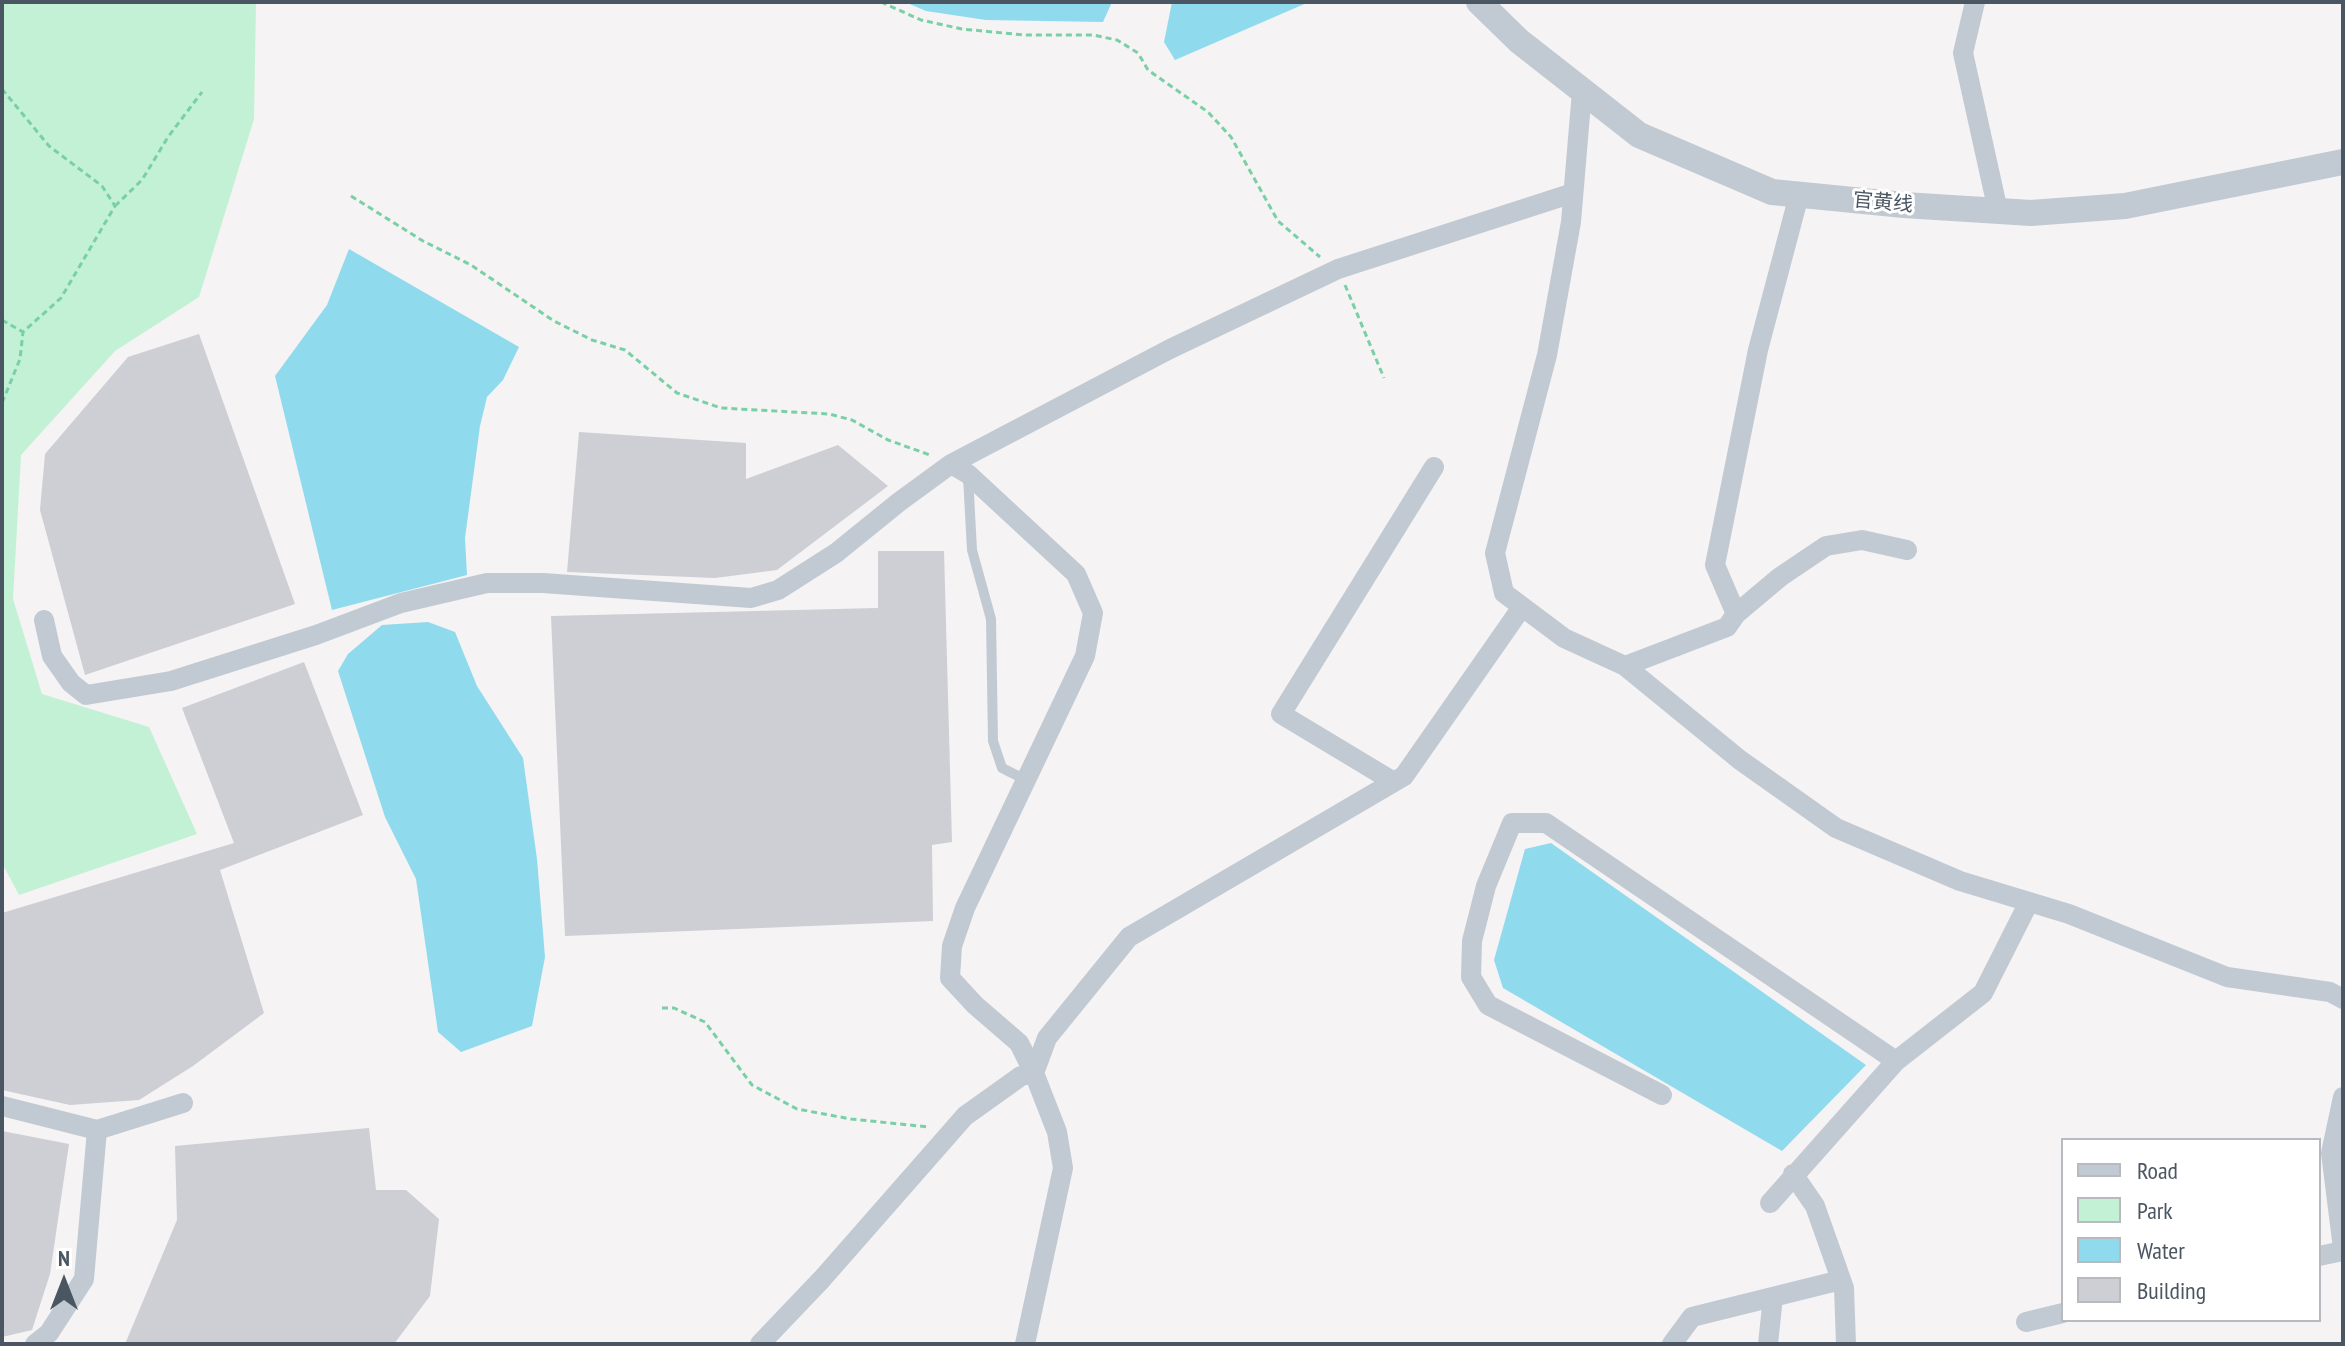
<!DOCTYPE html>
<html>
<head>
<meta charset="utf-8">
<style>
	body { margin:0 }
	#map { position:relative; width:2345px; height:1346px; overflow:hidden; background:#f5f3f3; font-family:"PT Sans Narrow",sans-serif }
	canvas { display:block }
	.frame { position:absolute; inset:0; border:4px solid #4a5661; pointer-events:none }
	.legend { position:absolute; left:2061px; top:1138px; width:260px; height:184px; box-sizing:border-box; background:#fff; border:2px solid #b7bbc0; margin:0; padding:10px 14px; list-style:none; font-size:24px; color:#4a5661 }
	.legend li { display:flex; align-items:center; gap:16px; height:40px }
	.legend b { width:40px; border:2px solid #b7bbc0 }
	.north { position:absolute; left:24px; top:1242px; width:80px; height:80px; -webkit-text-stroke:6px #fff; paint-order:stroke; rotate:0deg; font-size:22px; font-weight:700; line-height:32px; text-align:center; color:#4a5661 }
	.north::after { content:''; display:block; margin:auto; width:28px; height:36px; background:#4a5661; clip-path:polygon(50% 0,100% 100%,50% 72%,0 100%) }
</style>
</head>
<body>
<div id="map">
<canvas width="2345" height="1346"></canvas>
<div class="frame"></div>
<ul class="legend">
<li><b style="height:10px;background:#c1cad2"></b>Road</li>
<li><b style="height:22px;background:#c3f1d5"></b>Park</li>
<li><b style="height:22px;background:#90daee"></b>Water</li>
<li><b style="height:22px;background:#cdcfd5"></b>Building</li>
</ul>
<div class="north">N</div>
</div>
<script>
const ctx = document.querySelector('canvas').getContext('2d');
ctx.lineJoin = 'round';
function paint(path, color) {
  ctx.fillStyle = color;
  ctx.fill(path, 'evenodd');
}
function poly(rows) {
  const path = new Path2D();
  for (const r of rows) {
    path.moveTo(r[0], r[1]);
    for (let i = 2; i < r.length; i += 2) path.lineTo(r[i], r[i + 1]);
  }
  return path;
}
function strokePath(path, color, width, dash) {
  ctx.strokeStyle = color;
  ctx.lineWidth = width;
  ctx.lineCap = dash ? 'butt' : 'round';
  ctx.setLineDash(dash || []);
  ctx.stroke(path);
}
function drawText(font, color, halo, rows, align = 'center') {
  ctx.font = font + ' "PT Sans Narrow","Noto Sans SC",sans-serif';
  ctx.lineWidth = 6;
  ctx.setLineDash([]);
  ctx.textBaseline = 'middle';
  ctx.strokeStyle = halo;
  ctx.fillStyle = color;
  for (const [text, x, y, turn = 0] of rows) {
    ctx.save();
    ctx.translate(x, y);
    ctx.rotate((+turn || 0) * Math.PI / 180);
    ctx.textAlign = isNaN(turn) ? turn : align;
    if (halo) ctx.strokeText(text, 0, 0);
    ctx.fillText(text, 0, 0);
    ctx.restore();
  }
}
paint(poly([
	[2,2,256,2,254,119,199,297,115,351,21,455,13,599,42,694,149,727,197,834,19,895,2,863]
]), '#c3f1d5');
paint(poly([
	[905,2,1112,2,1103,22,986,20,926,11],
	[1172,2,1309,2,1175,60,1164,42],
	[349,249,519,347,503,380,487,397,480,426,465,538,467,575,332,610,275,376,327,305],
	[428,622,455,632,477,686,523,758,537,859,545,957,532,1026,461,1052,438,1032,416,879,385,817,338,671,348,654,382,625],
	[1551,843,1866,1065,1782,1151,1503,988,1494,960,1525,849]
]), '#90daee');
paint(poly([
	[199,334,295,604,85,675,40,510,45,454,128,357],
	[579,432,746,443,746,479,838,445,888,486,777,570,715,578,567,572],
	[878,551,944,551,952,842,932,845,933,921,565,936,551,616,878,608],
	[304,662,363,815,220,870,264,1013,193,1066,139,1100,70,1105,2,1090,2,913,234,843,182,708],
	[369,1128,376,1190,406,1190,439,1219,430,1296,394,1344,125,1344,177,1220,175,1146],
	[2,1131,69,1144,50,1274,32,1330,2,1337]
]), '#cdcfd5');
strokePath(poly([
	[881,2,921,20,962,29,1024,35,1093,35,1117,40,1138,53,1148,70,1208,112,1231,137,1278,221,1320,257],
	[2,89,49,146,102,186,115,206,61,298,23,332,20,359,2,403],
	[351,196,423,241,471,265,554,321,592,340,625,350,677,393,721,408,829,414,852,420,888,440,930,455],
	[115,206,142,180,168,137,202,92],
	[1345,285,1384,378],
	[2,320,23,332],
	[662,1008,674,1008,705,1022,752,1085,797,1109,851,1119,929,1127]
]), '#7ad0a6', 3, [6, 4]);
strokePath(poly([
	[968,476,972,550,991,619,993,741,1002,768,1026,780]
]), '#c1cad2', 10);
strokePath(poly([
	[1975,2,1963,53,1998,211],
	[1582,91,1571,222,1547,355,1495,553,1504,593,1564,638,1625,666,1740,760,1836,828,1960,881,2069,914,2227,977,2330,992,2343,999],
	[1736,614,1780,577,1826,546,1862,540,1907,550],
	[44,620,52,656,71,683,86,695,171,681,316,635,401,603,487,583,543,583,751,598,778,590,836,553,899,502,951,464],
	[1625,666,1727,627,1736,614,1715,565,1758,350,1799,195],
	[1394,782,1281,714,1434,467],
	[1662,1095,1488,1005,1471,977,1472,941,1486,886,1512,823,1546,823,1896,1061],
	[2343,1097,2331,1153,2343,1248],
	[2,1106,97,1130],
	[1793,1174,1815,1206,1844,1288,1846,1344],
	[1770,1203,1896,1061,1983,993,2029,902],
	[2319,1256,2343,1251],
	[2026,1322,2063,1313],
	[35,1344,49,1333,84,1279,97,1130,183,1103],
	[760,1344,822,1279,965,1116,1021,1076,1034,1073,1019,1043,975,1005,950,978,952,946,965,908,1085,656,1093,613,1076,574,968,474,951,464,1170,349,1338,269,1573,193],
	[1025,1344,1063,1168,1057,1132,1034,1073,1047,1038,1129,937,1404,776,1522,607],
	[1672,1344,1692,1317,1841,1280],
	[1768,1344,1773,1297]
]), '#c1cad2', 20);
strokePath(poly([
	[1479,2,1519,41,1639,135,1772,192,1904,205,2031,213,2125,206,2343,162]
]), '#c1cad2', 26);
drawText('20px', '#4a5661', '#fff', [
	["官黄线",1883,203,5]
]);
</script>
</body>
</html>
